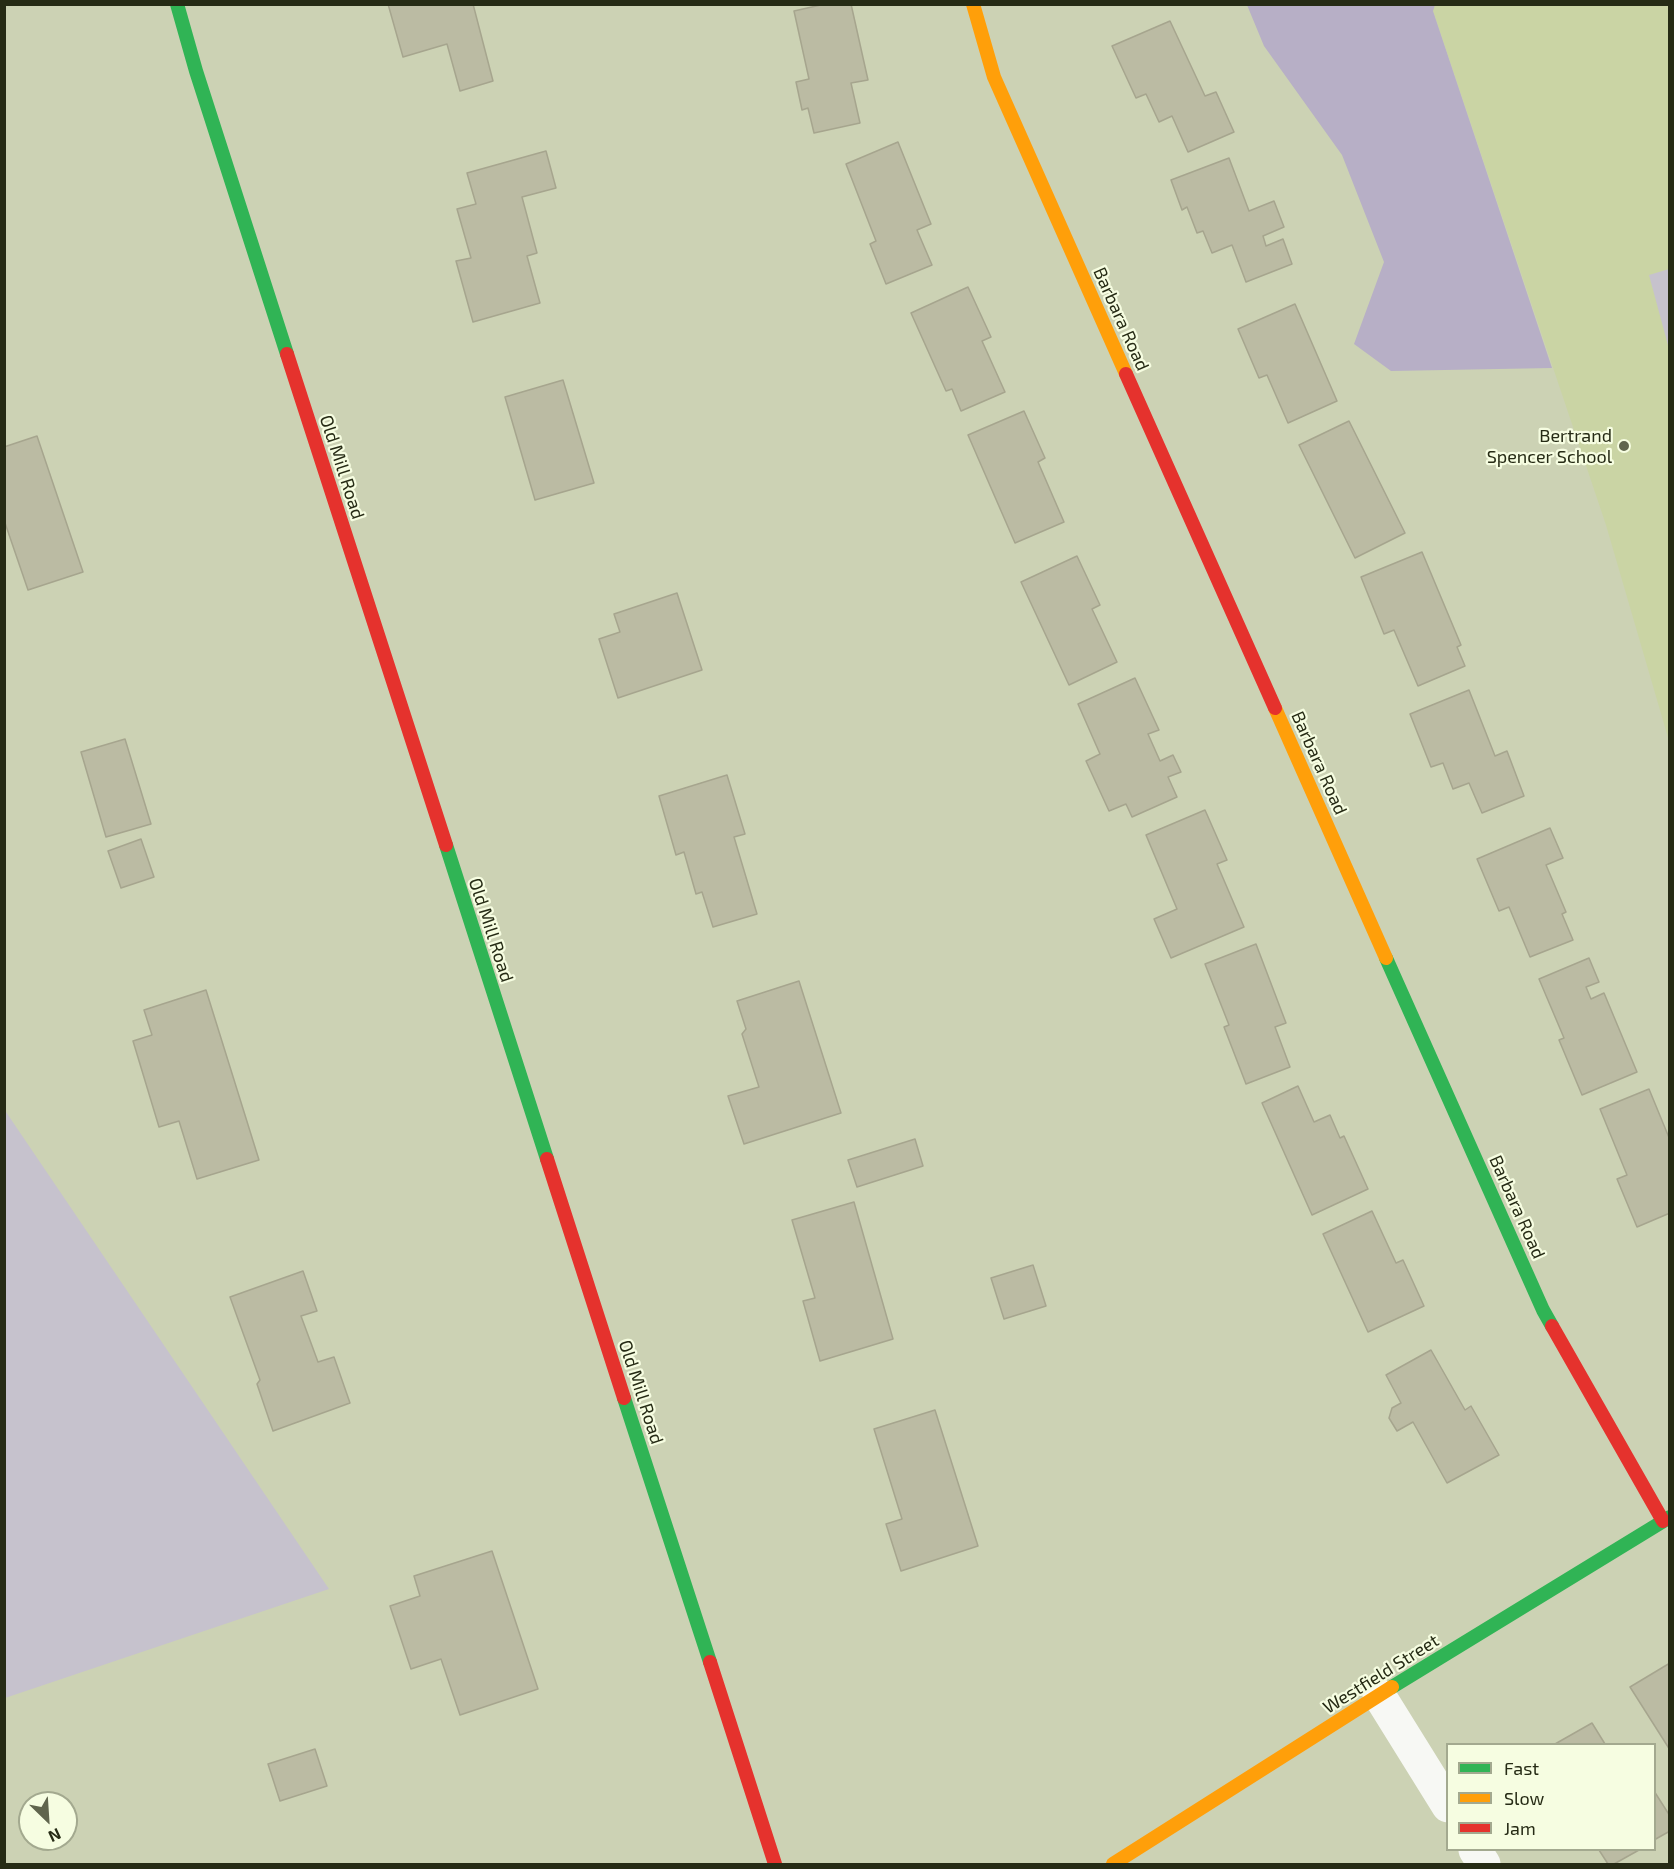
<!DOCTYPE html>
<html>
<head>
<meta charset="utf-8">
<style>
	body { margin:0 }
	#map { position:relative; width:1674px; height:1869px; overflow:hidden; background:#ccd2b4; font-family:"Exo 2",sans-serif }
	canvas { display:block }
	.frame { position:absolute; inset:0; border:6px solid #262b15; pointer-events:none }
	.legend { position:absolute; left:1446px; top:1743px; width:210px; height:108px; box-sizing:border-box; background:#f6fde1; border:2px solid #a3a98f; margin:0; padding:8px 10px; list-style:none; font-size:18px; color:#262b15 }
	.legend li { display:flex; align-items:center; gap:12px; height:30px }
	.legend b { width:30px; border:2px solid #a3a98f }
	.north { position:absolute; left:18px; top:1791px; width:60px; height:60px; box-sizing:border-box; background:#f6fde1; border:2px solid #a3a98f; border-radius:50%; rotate:155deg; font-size:16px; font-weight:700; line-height:24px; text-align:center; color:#262b15 }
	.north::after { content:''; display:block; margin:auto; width:21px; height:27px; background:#60654d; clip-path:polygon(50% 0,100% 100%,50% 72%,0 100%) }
</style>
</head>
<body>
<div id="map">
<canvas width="1674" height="1869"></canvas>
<div class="frame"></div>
<ul class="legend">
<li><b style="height:8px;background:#30b455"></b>Fast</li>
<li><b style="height:8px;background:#ff9f0a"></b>Slow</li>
<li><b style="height:8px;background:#e5322d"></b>Jam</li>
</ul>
<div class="north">N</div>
</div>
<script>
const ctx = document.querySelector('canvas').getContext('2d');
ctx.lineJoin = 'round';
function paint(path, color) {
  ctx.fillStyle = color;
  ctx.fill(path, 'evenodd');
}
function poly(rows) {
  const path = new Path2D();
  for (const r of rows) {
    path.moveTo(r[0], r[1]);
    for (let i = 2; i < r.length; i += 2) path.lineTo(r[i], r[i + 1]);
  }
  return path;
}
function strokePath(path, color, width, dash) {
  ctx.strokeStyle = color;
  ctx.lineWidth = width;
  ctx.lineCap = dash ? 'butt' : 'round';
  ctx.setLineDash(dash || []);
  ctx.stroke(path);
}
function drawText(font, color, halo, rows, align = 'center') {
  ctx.font = font + ' "Exo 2",sans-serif';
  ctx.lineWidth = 4.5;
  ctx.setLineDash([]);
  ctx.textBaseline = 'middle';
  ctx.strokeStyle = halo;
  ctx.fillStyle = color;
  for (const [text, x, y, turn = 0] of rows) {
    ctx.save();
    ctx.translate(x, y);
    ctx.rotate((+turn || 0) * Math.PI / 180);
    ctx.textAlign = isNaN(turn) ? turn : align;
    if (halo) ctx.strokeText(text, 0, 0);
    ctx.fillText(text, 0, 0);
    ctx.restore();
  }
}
paint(poly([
	[1435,4,1669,5,1669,741,1606,525,1433,11]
]), '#cad4a4');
paint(poly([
	[1669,269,1670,269,1669,349,1649,275],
	[4,1109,329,1589,5,1698,4,1698]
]), '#c6c2cd');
paint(poly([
	[1247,5,1435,5,1433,11,1552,368,1391,371,1354,344,1384,262,1342,155,1264,46]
]), '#b7afc6');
const building = poly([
	[388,4,473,4,493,81,460,91,447,44,403,57,388,4],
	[825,4,851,4,868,80,851,83,860,123,814,133,808,108,802,110,796,82,809,79,794,11,825,4],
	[1170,21,1205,96,1216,92,1234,132,1188,152,1172,116,1159,122,1146,94,1136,98,1112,46,1170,21],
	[898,142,931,224,917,230,932,265,886,284,870,244,876,241,846,164,898,142],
	[546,151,556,188,522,197,537,253,527,256,540,303,473,322,456,261,471,258,457,209,476,204,467,173,546,151],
	[1229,158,1249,211,1274,201,1284,227,1263,236,1266,246,1283,239,1292,264,1246,282,1232,245,1212,253,1203,231,1197,233,1187,207,1182,210,1171,180,1229,158],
	[968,287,991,337,982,341,1005,392,961,411,952,389,946,391,911,313,968,287],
	[1295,304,1337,401,1288,423,1267,375,1259,378,1238,329,1295,304],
	[563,380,594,483,535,500,505,397,563,380],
	[1024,411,1045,458,1038,462,1064,522,1015,543,968,435,1024,411],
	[1349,421,1405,533,1355,558,1299,445,1349,421],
	[37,436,83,572,28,590,4,520,4,447,37,436],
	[1422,552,1461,645,1457,647,1465,666,1418,686,1394,630,1384,634,1361,577,1422,552],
	[1077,556,1100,605,1092,609,1117,662,1069,685,1021,582,1077,556],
	[677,593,702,670,618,698,599,639,620,632,614,614,677,593],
	[1135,678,1159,730,1148,734,1160,761,1173,755,1181,772,1168,777,1177,797,1132,817,1126,804,1109,811,1086,761,1100,754,1078,704,1135,678],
	[1469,690,1495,756,1507,751,1524,796,1482,813,1469,783,1453,789,1443,763,1431,767,1410,714,1469,690],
	[125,739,151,824,106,837,81,752,125,739],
	[727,775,745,834,734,837,757,914,713,927,702,892,696,894,684,852,676,855,659,796,727,775],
	[1205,810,1227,860,1217,864,1244,927,1171,958,1154,919,1177,909,1146,835,1205,810],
	[1550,828,1563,858,1546,865,1566,912,1562,914,1573,940,1530,957,1509,907,1499,911,1477,859,1550,828],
	[141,839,154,877,121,888,108,851,141,839],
	[1256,944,1286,1023,1275,1027,1290,1067,1246,1084,1224,1027,1229,1025,1205,964,1256,944],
	[1589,958,1599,982,1586,987,1591,999,1604,993,1637,1072,1582,1095,1559,1040,1564,1038,1539,979,1589,958],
	[799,981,841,1113,744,1144,728,1096,759,1087,742,1034,746,1029,737,1001,799,981],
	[206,990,259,1160,197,1179,179,1121,159,1127,133,1041,152,1035,144,1010,206,990],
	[1298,1086,1314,1122,1330,1115,1340,1138,1344,1136,1368,1189,1312,1215,1262,1103,1298,1086],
	[1649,1089,1670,1140,1670,1213,1637,1227,1617,1179,1627,1175,1600,1109,1649,1089],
	[915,1139,923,1166,857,1187,848,1160,915,1139],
	[854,1202,893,1339,820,1361,803,1301,815,1298,792,1220,854,1202],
	[1372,1211,1396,1263,1403,1260,1424,1306,1368,1332,1323,1234,1372,1211],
	[1033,1265,1046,1306,1004,1319,991,1278,1033,1265],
	[303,1271,317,1311,301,1316,318,1362,334,1357,350,1403,273,1431,257,1384,260,1380,230,1297,303,1271],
	[1431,1350,1465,1410,1471,1406,1499,1455,1447,1483,1413,1422,1397,1431,1389,1418,1392,1408,1401,1403,1386,1375,1431,1350],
	[935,1410,978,1546,901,1571,886,1524,902,1519,874,1429,935,1410],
	[492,1551,538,1689,460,1715,441,1659,411,1669,390,1606,420,1596,414,1576,492,1551],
	[1670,1663,1670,1750,1630,1687,1670,1663],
	[1592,1723,1605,1744,1555,1744,1592,1723],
	[315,1749,327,1786,280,1801,268,1764,315,1749],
	[1654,1791,1670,1816,1670,1831,1654,1840,1654,1791],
	[1599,1850,1639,1850,1614,1864,1608,1864,1599,1850]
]);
paint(building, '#bbbba3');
strokePath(building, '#a6a58e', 1.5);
strokePath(poly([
	[1379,1695,1448,1806],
	[1475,1850,1484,1864]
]), '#f7f8f4', 33);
strokePath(poly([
	[177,4,196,71,287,354],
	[446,845,547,1159],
	[1386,958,1543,1310,1552,1326],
	[624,1398,710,1662],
	[1392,1687,1670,1517]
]), '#30b455', 14);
strokePath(poly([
	[973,4,994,77,1126,374],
	[1275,708,1386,958],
	[1113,1864,1392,1687]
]), '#ff9f0a', 14);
strokePath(poly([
	[287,354,446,845],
	[1126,374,1275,708],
	[547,1159,624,1398],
	[1552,1326,1663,1521],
	[710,1662,775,1864]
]), '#e5322d', 14);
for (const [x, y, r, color] of [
	[1624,446,6,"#60654d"]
]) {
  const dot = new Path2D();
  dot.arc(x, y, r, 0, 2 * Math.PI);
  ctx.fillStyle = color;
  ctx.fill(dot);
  strokePath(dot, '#f6fde1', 2);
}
drawText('18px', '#262b15', '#f6fde1', [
	["Barbara Road",1121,319,66],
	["Old Mill Road",342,467,72],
	["Barbara Road",1319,763,66],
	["Old Mill Road",491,930,72],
	["Barbara Road",1517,1207,66],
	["Old Mill Road",641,1392,72],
	["Westfield Street",1381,1674,-32]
]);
drawText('18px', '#262b15', '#f6fde1', [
	["Bertrand",1612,436],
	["Spencer School",1612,457]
], 'right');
</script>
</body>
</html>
